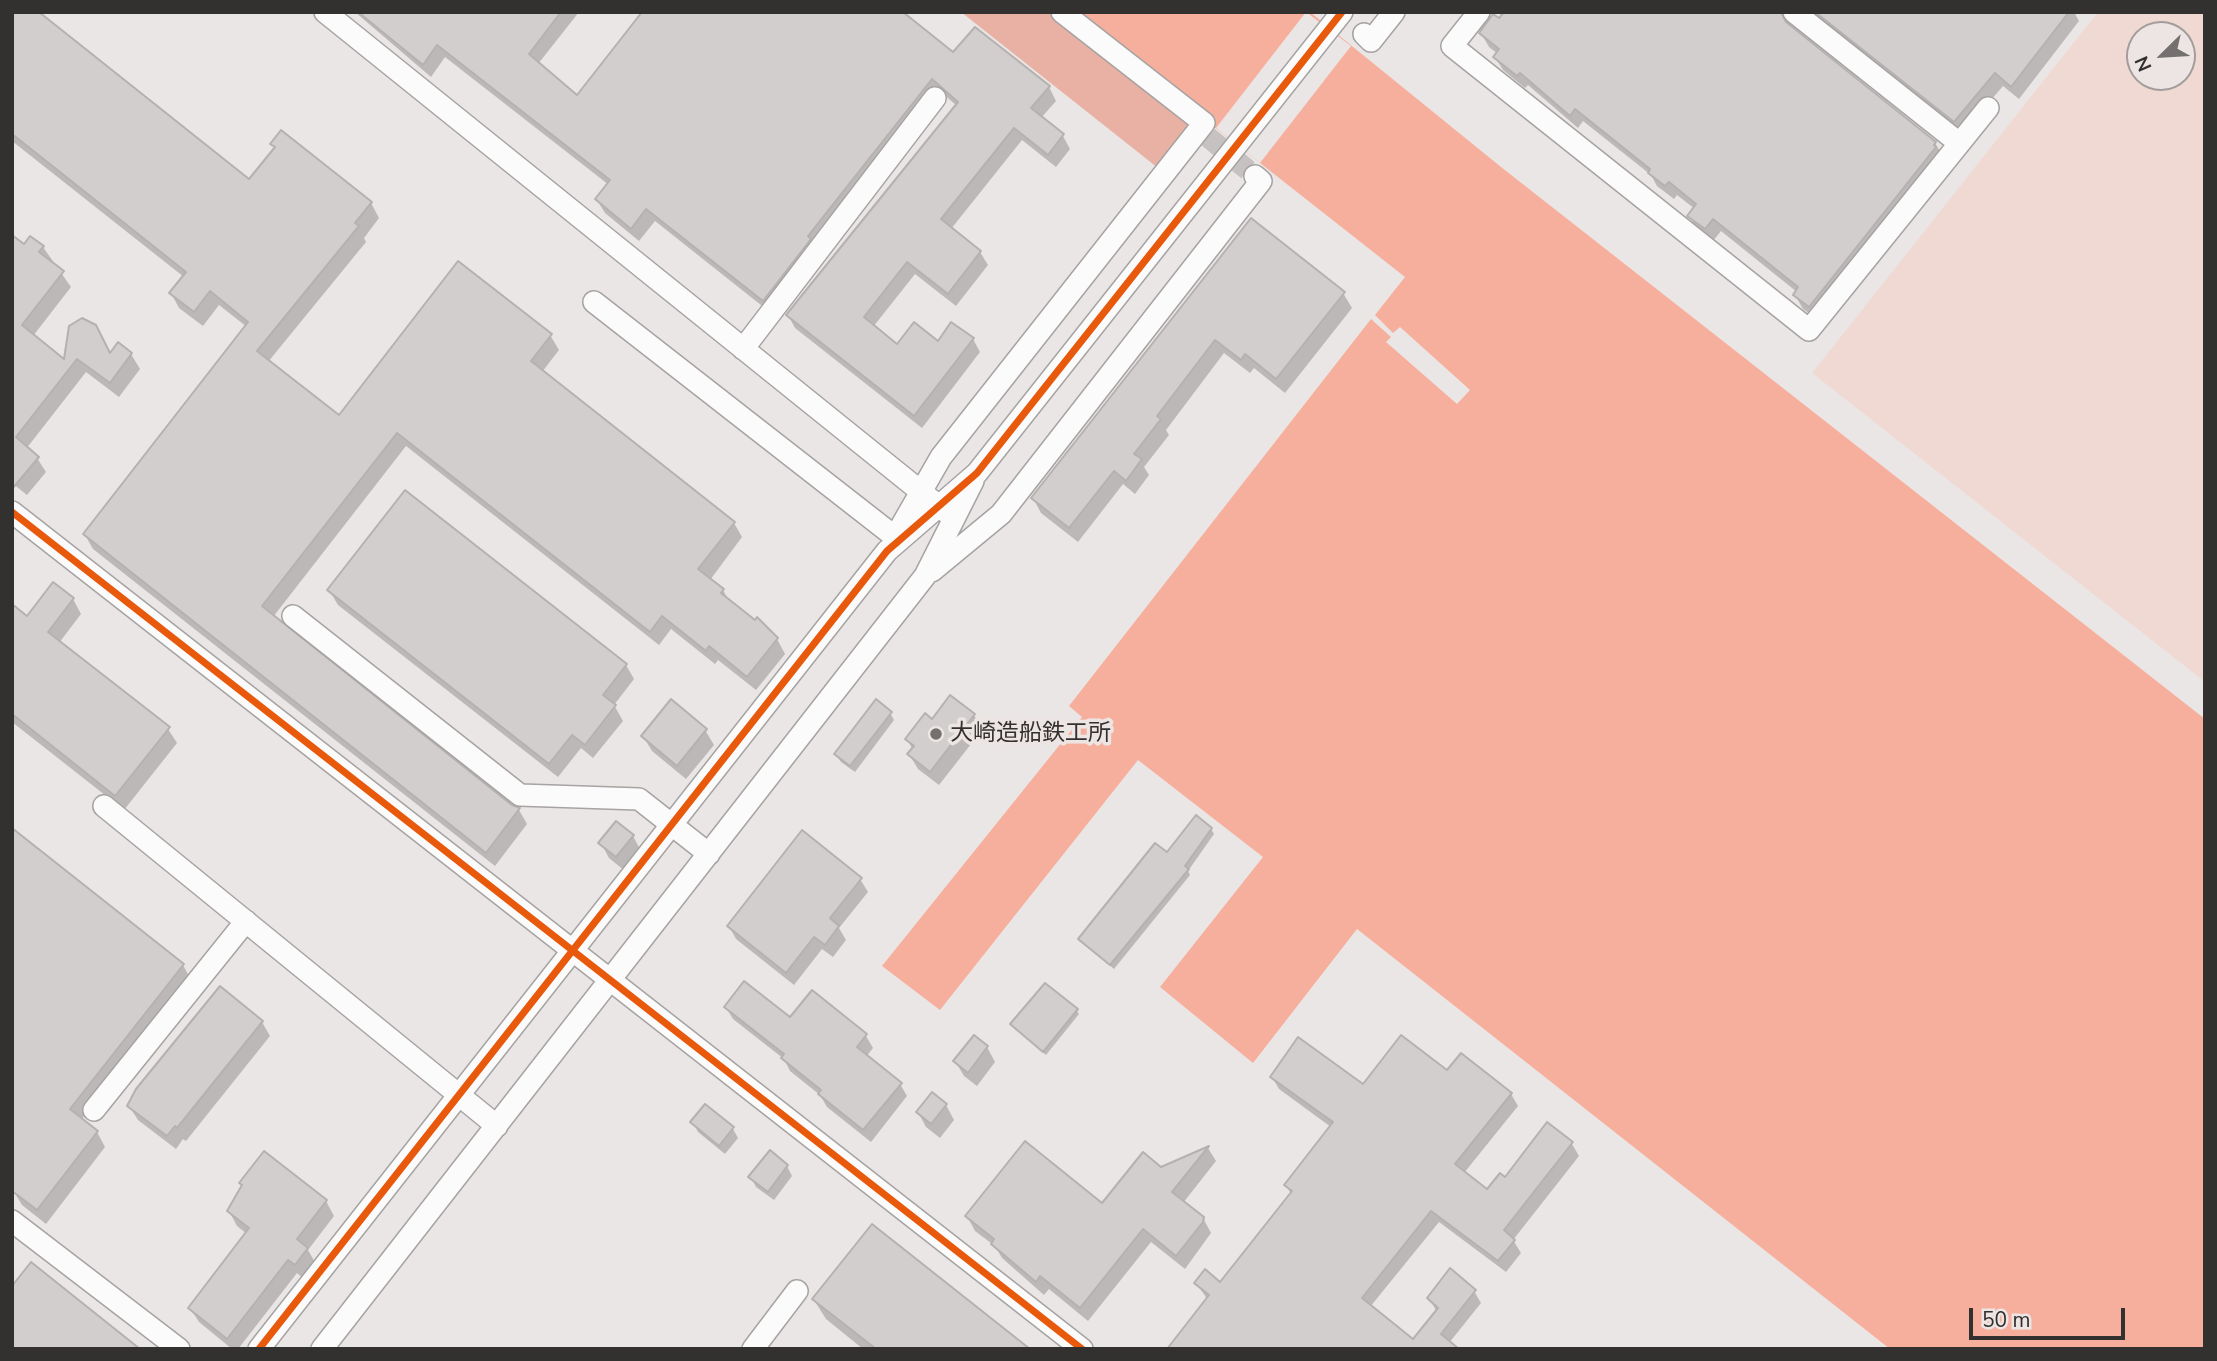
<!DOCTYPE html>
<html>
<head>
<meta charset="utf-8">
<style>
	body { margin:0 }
	#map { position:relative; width:2217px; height:1361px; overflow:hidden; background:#eae6e5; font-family:"Nunito Sans",sans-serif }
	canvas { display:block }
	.frame { position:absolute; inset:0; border:14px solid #333030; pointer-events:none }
	.north { position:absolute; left:2126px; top:21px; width:70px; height:70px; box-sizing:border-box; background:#ece5e3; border:2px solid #a29d9b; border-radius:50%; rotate:246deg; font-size:19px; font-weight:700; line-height:28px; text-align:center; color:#333030 }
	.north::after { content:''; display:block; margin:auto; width:24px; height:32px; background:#73706f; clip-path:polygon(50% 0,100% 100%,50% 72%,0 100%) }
	.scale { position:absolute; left:1969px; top:1308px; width:156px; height:32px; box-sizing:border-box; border:4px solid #333030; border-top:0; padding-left:9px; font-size:21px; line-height:24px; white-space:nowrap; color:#333030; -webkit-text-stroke:5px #ece5e3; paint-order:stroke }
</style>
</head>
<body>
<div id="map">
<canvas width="2217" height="1361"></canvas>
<div class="frame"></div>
<div class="north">N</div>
<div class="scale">50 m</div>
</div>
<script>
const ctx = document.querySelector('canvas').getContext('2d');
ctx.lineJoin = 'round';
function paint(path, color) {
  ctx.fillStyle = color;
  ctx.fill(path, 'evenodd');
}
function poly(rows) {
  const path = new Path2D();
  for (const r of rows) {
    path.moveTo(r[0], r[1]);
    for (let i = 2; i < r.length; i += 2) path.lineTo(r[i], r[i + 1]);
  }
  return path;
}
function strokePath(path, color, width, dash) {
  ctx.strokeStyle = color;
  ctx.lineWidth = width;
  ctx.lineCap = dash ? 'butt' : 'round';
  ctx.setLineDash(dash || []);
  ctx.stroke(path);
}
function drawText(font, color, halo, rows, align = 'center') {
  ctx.font = font + ' "Nunito Sans","Noto Sans JP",sans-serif';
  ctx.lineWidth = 7;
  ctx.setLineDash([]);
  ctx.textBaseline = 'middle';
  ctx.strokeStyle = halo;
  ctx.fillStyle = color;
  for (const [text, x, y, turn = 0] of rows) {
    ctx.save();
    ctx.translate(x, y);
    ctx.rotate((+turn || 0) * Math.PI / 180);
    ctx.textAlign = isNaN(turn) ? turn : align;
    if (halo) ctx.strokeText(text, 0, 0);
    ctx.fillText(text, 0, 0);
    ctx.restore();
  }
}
paint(poly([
	[2098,12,2205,12,2205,682,1812,373],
	[2140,35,2182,35,2182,77,2140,77]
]), '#f1d9d3');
paint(poly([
	[961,12,1050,12,1187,120,1190,126,1158,168]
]), '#e9b1a3');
paint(poly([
	[1068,12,1310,12,1501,167,2205,719,2205,1349,1890,1349,1357,929,1253,1063,1160,987,1263,857,1138,760,940,1010,882,966,1082,717,1069,706,1371,319,1391,337,1386,342,1457,404,1470,390,1400,327,1393,333,1375,315,1405,277]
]), '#f7af9d');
paint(poly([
	[1306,12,1351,46,1260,163,1216,128]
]), '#eae6e5');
paint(poly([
	[12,12,250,182,275,149,273,144,371,203,379,218,364,238,366,242,268,362,339,417,550,335,559,350,542,372,734,523,742,537,710,580,723,590,730,603,777,639,785,654,756,690,718,660,715,664,671,629,659,645,406,446,273,617,511,807,519,810,527,824,495,866,93,549,85,535,247,327,219,305,203,326,179,308,171,293,184,277,12,141],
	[355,12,579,12,538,64,577,98,641,12,900,12,953,54,975,30,1049,87,1056,101,1041,118,1063,136,1070,149,1056,167,1022,140,951,229,980,252,988,265,956,306,915,274,873,327,898,346,973,339,980,352,922,428,795,328,788,315,957,106,940,91,771,313,655,221,639,241,605,213,597,200,609,185,445,57,431,77],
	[1506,12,2074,12,2079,21,2019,99,2003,86,1962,134,1790,18,1789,27,1935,143,1943,156,1817,319,1803,309,1795,295,1797,292,1721,231,1713,241,1697,229,1689,216,1695,209,1677,195,1674,199,1657,186,1651,175,1583,121,1578,128,1528,85,1525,88,1503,70,1495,57,1498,54,1489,47,1481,33],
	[1251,220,1343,293,1352,308,1285,393,1254,368,1250,373,1224,353,1166,430,1169,435,1144,467,1149,475,1135,494,1123,484,1078,542,1041,513,1033,498],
	[43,247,71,287,33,336,66,362,71,327,111,355,131,354,140,369,119,397,86,372,26,449,37,458,46,472,27,495,12,483,12,263],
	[329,590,626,665,634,679,614,705,623,721,593,758,581,748,558,777,338,605],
	[73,599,81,614,59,643,168,729,177,743,124,810,12,722,12,607,27,618],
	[890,713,894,720,855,772,841,762,836,755],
	[974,715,982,730,939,785,918,769,909,754,913,750,907,739,932,721],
	[705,730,714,745,686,779,652,751,643,736],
	[1211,829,1214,834,1188,871,1190,875,1114,969,1083,944,1080,939,1167,855],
	[12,831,183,965,191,980,81,1120,97,1132,105,1147,46,1224,22,1205,14,1192],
	[633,836,641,851,625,871,609,858,601,843],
	[860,879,868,892,839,928,846,940,833,957,822,949,794,985,736,939,729,926],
	[812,993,866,1036,873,1048,866,1057,900,1084,907,1096,871,1142,827,1107,820,1095,790,1071,784,1059,733,1019,726,1007,790,1020],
	[1076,1010,1079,1014,1046,1055,1012,1025],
	[262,1022,270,1036,186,1141,183,1139,176,1149,138,1120,129,1106],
	[1402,1037,1447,1073,1461,1055,1511,1094,1518,1106,1464,1173,1488,1192,1500,1175,1506,1179,1547,1124,1572,1144,1579,1156,1513,1240,1521,1253,1506,1272,1439,1222,1370,1307,1413,1341,1437,1312,1429,1298,1450,1270,1474,1291,1481,1303,1449,1343,1456,1349,1169,1349,1208,1300,1196,1283,1206,1272,1221,1284,1291,1194,1286,1185,1331,1127,1279,1089,1272,1077,1299,1040,1363,1087],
	[987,1047,995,1062,977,1086,964,1076,955,1061],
	[946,1105,954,1120,940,1138,926,1127,918,1112],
	[705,1107,733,1129,738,1138,725,1154,698,1132,693,1122],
	[1208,1148,1216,1161,1183,1203,1203,1218,1211,1233,1185,1269,1151,1242,1088,1321,1049,1289,1044,1295,1002,1258,995,1246,975,1231,967,1216,1103,1205,1161,1169],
	[787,1166,792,1176,774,1200,756,1187,751,1177],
	[326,1201,334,1216,308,1250,316,1264,304,1279,297,1273,238,1349,232,1349,199,1322,190,1308,247,1234,237,1226,229,1211],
	[814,1300,1028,1349,863,1349,826,1319]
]), '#0003');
const building = poly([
	[12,12,39,12,249,179,275,147,270,144,281,130,372,202,355,223,359,226,257,351,339,415,458,261,552,334,531,361,735,522,698,569,724,589,721,593,755,620,757,617,778,638,747,677,709,646,706,651,662,616,650,632,397,433,262,606,512,805,520,808,486,853,83,534,248,322,210,291,194,312,169,293,186,272,12,134,12,12],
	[358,12,561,12,529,54,577,95,642,12,903,12,953,52,975,27,1050,86,1031,108,1064,134,1048,155,1014,128,941,219,981,251,948,294,907,262,864,317,897,344,914,322,938,341,951,322,974,338,914,416,786,315,958,102,932,79,808,236,811,239,763,301,646,209,631,229,595,199,610,180,437,45,423,65,358,12],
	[1504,12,1781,12,1786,22,1936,142,1934,145,1936,147,1809,307,1793,295,1798,287,1713,219,1705,229,1687,216,1696,204,1669,182,1665,186,1648,173,1650,169,1575,109,1570,116,1520,73,1517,76,1493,57,1499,49,1479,33,1493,14,1499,18,1504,12],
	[1815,12,2069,12,2011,87,1995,73,1954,122,1815,12],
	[1251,218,1345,292,1276,379,1245,354,1241,360,1215,340,1157,416,1161,419,1134,454,1142,459,1126,481,1114,471,1069,528,1031,498,1251,218],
	[12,235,24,244,30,236,44,246,39,252,64,271,22,325,64,359,69,326,82,318,96,325,110,353,118,342,132,353,110,383,77,359,16,437,39,457,12,489,12,235],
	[405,490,627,664,603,695,616,705,585,745,572,735,549,764,327,590,405,490],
	[53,582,74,598,48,632,170,727,115,796,12,714,12,604,27,616,53,582],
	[950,695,975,714,930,772,907,754,914,746,905,739,925,713,932,719,950,695],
	[671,699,707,729,677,766,641,736,671,699],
	[876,699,892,712,850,766,834,754,876,699],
	[1196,815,1212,828,1185,866,1189,869,1110,965,1078,939,1155,843,1167,852,1196,815],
	[616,821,634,835,616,857,598,843,616,821],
	[12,828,184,964,70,1109,98,1131,37,1210,12,1191,12,828],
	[802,830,862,878,830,918,839,926,825,945,814,937,786,973,727,926,802,830],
	[744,981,790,1017,812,990,867,1034,857,1047,902,1083,863,1130,818,1094,821,1090,781,1058,784,1054,724,1007,744,981],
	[1045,983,1078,1009,1043,1052,1010,1024,1045,983],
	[220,986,263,1021,177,1128,175,1126,167,1136,127,1106,136,1089,220,986],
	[974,1035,988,1046,968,1073,953,1061,974,1035],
	[1401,1035,1447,1070,1461,1053,1512,1093,1455,1164,1487,1189,1500,1173,1505,1177,1547,1122,1573,1142,1504,1230,1515,1240,1498,1261,1431,1211,1362,1298,1413,1339,1438,1308,1427,1298,1450,1268,1476,1290,1441,1334,1459,1349,1167,1349,1209,1295,1194,1283,1205,1269,1220,1282,1292,1191,1284,1185,1333,1122,1270,1077,1298,1037,1363,1084,1401,1035],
	[932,1092,947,1104,931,1124,916,1112,932,1092],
	[705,1104,734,1127,719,1146,690,1122,705,1104],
	[1025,1141,1102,1203,1143,1152,1161,1167,1209,1146,1172,1192,1204,1217,1203,1222,1176,1256,1143,1229,1080,1308,1040,1276,1036,1282,991,1244,994,1239,965,1216,1025,1141],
	[770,1150,788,1165,768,1192,748,1177,770,1150],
	[264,1151,327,1200,297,1239,308,1248,295,1265,288,1260,227,1339,188,1308,249,1228,227,1211,242,1185,239,1183,264,1151],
	[872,1224,1030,1349,876,1349,812,1299,872,1224],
	[31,1262,140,1349,12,1349,12,1286,31,1262]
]);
paint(building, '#d1cecd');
strokePath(building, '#b4b1b0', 2);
strokePath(poly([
	[1208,137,1255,176]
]), '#c5c2c1', 21, [21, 10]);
const minor = poly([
	[325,12,950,515],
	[1479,12,1452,46,1809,330,1988,108],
	[1794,12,1959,143],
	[1364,34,1371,41,1394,12],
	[594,302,899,540],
	[743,349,935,98],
	[12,512,1082,1349],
	[895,537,941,457,1204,123,1062,12],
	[932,571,1001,514,1261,181,1255,176],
	[293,616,520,795,639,799,709,854],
	[104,806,497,1126],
	[94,1110,246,921],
	[12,1221,179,1349],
	[259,1349,887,551,977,473,1342,12],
	[322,1349,925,576,973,481],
	[753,1349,797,1291]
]);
strokePath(minor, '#a6a3a2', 24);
strokePath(minor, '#fcfbfb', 21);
strokePath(poly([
	[12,512,1082,1349],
	[259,1349,887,551,977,473,1342,12]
]), '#e8590c', 7);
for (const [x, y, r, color] of [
	[936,734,7,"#73706f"]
]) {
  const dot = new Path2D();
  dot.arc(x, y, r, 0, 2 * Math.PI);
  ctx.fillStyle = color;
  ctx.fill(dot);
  strokePath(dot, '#ece5e3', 2.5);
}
drawText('23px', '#333030', '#ece5e3', [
	["大崎造船鉄工所",950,734]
], 'left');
</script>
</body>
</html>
